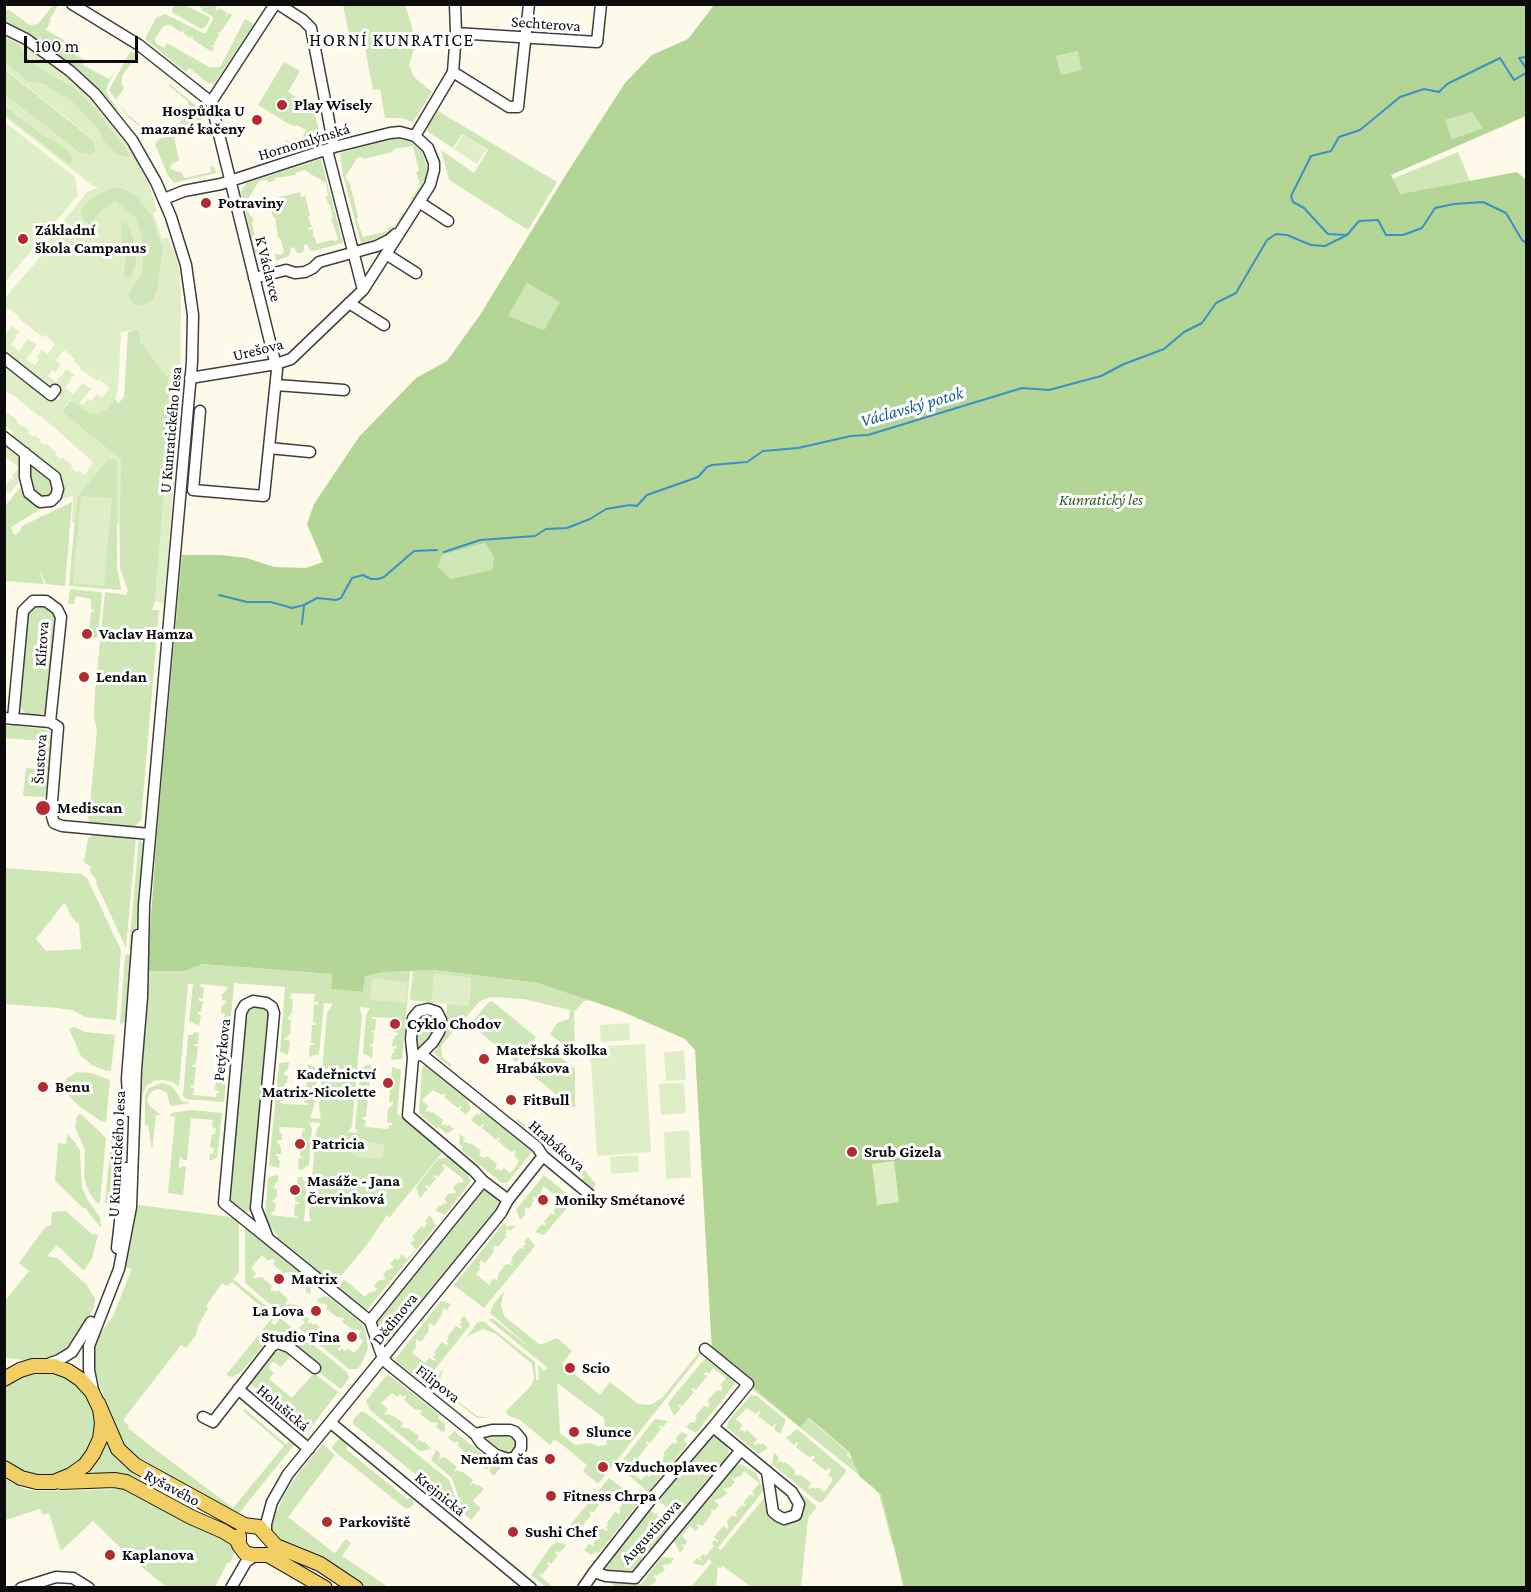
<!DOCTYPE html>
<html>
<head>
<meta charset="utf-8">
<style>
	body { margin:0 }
	#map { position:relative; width:1531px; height:1592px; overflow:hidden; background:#fefae9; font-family:"Crimson Pro",serif }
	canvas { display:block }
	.frame { position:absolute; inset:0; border:6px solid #0b0b0b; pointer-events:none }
	.scale { position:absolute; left:24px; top:36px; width:114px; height:27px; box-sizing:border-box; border:3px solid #0b0b0b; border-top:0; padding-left:8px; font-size:18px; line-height:21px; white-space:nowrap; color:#0b0b0b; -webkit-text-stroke:4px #fff; paint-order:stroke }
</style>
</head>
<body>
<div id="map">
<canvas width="1531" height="1592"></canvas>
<div class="frame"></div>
<div class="scale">100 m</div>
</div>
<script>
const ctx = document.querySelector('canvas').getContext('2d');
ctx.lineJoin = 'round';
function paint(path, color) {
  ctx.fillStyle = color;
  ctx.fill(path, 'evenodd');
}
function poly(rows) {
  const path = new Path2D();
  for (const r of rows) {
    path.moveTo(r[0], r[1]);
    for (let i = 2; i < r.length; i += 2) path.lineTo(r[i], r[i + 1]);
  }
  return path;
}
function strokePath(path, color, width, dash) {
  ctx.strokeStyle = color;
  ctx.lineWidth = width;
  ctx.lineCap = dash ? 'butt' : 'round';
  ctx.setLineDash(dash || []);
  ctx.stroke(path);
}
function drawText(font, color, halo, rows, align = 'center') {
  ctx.font = font + ' "Crimson Pro",serif';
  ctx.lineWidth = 6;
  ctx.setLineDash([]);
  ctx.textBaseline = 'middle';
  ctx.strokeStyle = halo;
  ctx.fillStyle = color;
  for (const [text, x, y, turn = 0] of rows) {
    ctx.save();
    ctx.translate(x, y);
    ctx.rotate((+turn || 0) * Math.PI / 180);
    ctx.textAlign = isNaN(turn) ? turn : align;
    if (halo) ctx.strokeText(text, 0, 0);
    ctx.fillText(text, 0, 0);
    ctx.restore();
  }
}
paint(poly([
	[53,5,58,5,50,19,51,21,46,30,64,40,61,47,85,60,83,65,109,79,114,72,106,90,109,97,122,114,20,30,5,23,4,10,9,10,30,25,38,24],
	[175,5,185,5,209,17,210,19,205,27,201,29,173,13,172,9],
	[196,5,213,5,217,7,216,10,217,11,219,8,227,12,225,16,229,13,232,15,220,33,217,32,219,35,214,44,215,46,212,45,211,46,214,48,212,52,192,39,194,35,190,38,183,33,185,30,181,32,170,25,164,26,155,38,156,43,164,48,167,43,209,67,220,67,245,19,254,24,214,84,208,83,189,68,186,72,145,39,156,18,165,14,203,33,206,33,213,19,212,16,201,10,202,8],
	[343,5,405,5,412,27,414,49,409,65,414,77,432,92,413,122,401,118,385,118,380,89,373,90,363,38,350,40],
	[4,37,20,45,31,62,73,87,93,106,130,154,130,158,117,155,105,143,97,128,46,85,27,81,5,63],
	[1078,51,1083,70,1060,76,1056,56],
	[130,52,138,54,122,76,122,85,124,88,116,100,128,115,156,137,150,137,145,133,146,131,128,117,109,90],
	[284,62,300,71,288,92,313,108,319,131,316,136,304,140,305,144,290,149,286,140,294,145,298,138,301,140,306,130,297,125,294,126,287,123,258,105],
	[4,69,93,140,96,152,90,155,80,153,5,95],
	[170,84,200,109,202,122,173,130,192,108,188,104,189,102,169,86],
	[4,105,44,136,53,139,71,153,73,162,69,165,5,115],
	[438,111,557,182,528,230,449,180,441,150,474,173,488,150,462,134,453,148,428,132,427,128],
	[1472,111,1483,128,1452,139,1445,120],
	[203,126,205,130,174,137,179,160,171,165,170,169,182,173,184,178,211,172,210,167,214,166,216,173,174,183,167,174,155,144,159,139],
	[396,138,411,142,422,152,427,167,426,178,413,201,411,199,420,186,416,172,419,171,413,146,394,149,392,152,363,159,362,157,357,158,346,176,347,181,349,181,358,216,357,220,363,237,388,231,388,228,394,226,403,213,404,214,389,234,381,238,361,244,343,175,340,153],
	[1458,152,1470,181,1400,194,1392,179],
	[321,159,343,243,313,251,310,250,307,244,304,245,304,250,301,253,297,253,294,247,291,248,289,256,276,261,275,254,281,255,284,252,280,238,278,238,275,217,273,217,270,204,274,204,272,199,300,192,301,198,305,195,310,216,308,217,312,227,308,228,309,230,313,229,313,237,315,237,317,244,331,240,336,241,338,239,331,218,333,217,330,204,328,204,326,197,328,196,326,183,304,170,296,173,296,175,275,178,275,181,268,182,267,180,259,181,245,204,250,216,252,216,254,222,252,223,255,237,257,237,258,251,261,250,263,258,271,256,271,262,261,264,260,255,255,253,241,193,242,189,247,183],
	[113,187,124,188,136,196,152,215,163,249,158,287,153,301,144,305,134,305,129,299,128,294,141,275,143,260,141,236,135,217,100,212,90,225,85,222,81,216,81,209,90,199],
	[127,220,136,244,136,264,132,276,127,278,123,274,126,257,121,240,121,224],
	[527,283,561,302,544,330,508,316],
	[139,329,141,342,168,378,171,415,155,601,152,610,159,610,141,820,134,827,88,824,97,730,94,718,95,692,105,592,126,595,128,591,120,568,119,483,121,460,63,413,63,410,70,401,73,401,85,411,106,410,115,398,118,404,124,397,128,332],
	[113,458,117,461,117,567,121,590,69,586,77,496,108,459],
	[32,465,50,479,54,488,51,494,45,498,34,494,29,470],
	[24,483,25,489,52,502,11,527,14,535,20,531,22,526,72,502,65,586,46,584,39,568,44,584,5,581,5,506],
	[485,543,494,556,492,571,451,579,438,568,442,555],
	[70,589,100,592,102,594,98,636,90,640,88,640,89,632,92,633,93,631,89,630,91,612,94,612,94,610,91,609,91,599,76,596,74,604,68,604],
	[39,602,56,614,56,619,47,710,44,713,35,716,26,714,22,709,19,701,26,615],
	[5,725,44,729,49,731,51,736,46,795,44,797,23,796,26,768,40,769,43,741,5,738],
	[97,833,136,837,126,948,96,883,97,882,94,876,93,876,90,871,91,867,84,862,88,838],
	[139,838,144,846,134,950,129,949],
	[5,868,81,874,87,878,121,950,116,1020,85,1017,72,1010,57,1008,5,1004],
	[64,903,66,904,70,915,77,923,79,923,81,949,46,951,36,939],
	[127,954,134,954,127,1021,120,1024,125,956],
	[201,964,332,974,331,989,363,992,365,976,386,972,410,971,402,1059,391,1060,392,1053,394,1053,394,1049,397,1048,397,1046,392,1046,393,1039,395,1039,395,1035,398,1035,398,1033,394,1032,394,1025,399,1021,397,1018,372,1017,372,1019,376,1019,375,1030,371,1031,374,1033,373,1044,370,1044,370,1046,373,1047,372,1058,363,1053,366,1015,370,1008,359,1007,362,1015,352,1126,348,1132,358,1133,355,1127,361,1068,368,1065,371,1065,370,1076,366,1077,370,1079,368,1097,364,1098,368,1099,366,1117,363,1117,362,1119,366,1120,365,1127,388,1129,389,1125,392,1125,392,1123,387,1122,388,1109,393,1104,393,1102,389,1102,390,1088,395,1084,395,1082,391,1081,392,1067,401,1070,397,1114,446,1148,389,1218,387,1215,366,1246,333,1285,276,1238,278,1235,272,1229,265,1216,268,1177,278,1175,278,1182,276,1182,273,1188,277,1189,277,1196,272,1202,276,1203,275,1210,270,1215,297,1218,297,1216,294,1216,295,1204,299,1204,299,1202,295,1202,296,1191,300,1191,300,1189,297,1188,298,1177,303,1177,303,1180,307,1183,304,1221,311,1222,309,1214,316,1131,321,1123,309,1122,312,1129,309,1165,304,1168,303,1170,298,1169,299,1158,303,1158,303,1157,300,1156,301,1145,304,1145,304,1143,301,1142,302,1131,305,1131,305,1129,302,1128,279,1127,280,1133,282,1133,282,1140,278,1140,277,1142,281,1147,281,1154,276,1154,275,1156,278,1156,278,1160,280,1161,279,1168,269,1165,279,1063,289,1062,288,1069,284,1073,284,1075,288,1076,287,1083,285,1083,285,1087,282,1087,282,1089,286,1090,286,1096,284,1097,283,1101,280,1101,280,1103,285,1104,308,1105,308,1103,304,1103,306,1091,309,1091,306,1089,307,1078,310,1077,307,1075,308,1064,318,1069,314,1106,310,1118,321,1119,319,1106,327,1013,333,1004,324,1003,319,1054,309,1057,310,1045,314,1045,314,1043,311,1043,312,1025,316,1025,316,1023,313,1022,314,1004,318,1005,318,1002,314,1002,315,994,292,993,289,998,293,1000,292,1013,287,1019,291,1020,290,1034,284,1039,290,1041,288,1055,285,1054,285,1053,280,1052,285,987,234,983,230,1027,228,1029,219,1027,220,1020,225,1016,225,1014,221,1013,221,1007,227,1001,222,1000,222,993,224,993,228,987,201,984,200,987,204,987,203,998,199,998,199,1001,203,1001,201,1012,198,1012,198,1014,201,1015,199,1026,189,1021,193,984,188,984,179,1087,173,1082,163,1080,154,1081,146,1086,142,1096,141,1122,138,1108,140,1069,142,1068,140,1057,144,1012,149,981,147,971,185,971],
	[435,970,538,983,590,1000,584,1001,575,1011,572,1011,574,1012,575,1054,550,1034,557,1023,569,1019,570,1010,524,999,491,997,480,1001,441,1046,442,1057,452,1065,450,1067,434,1053,445,1033,447,1004,410,1000,413,971],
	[434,974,471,978,469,1004,466,1006,434,1002],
	[492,1001,536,1037,516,1062,470,1024,488,1003],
	[250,1006,262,1007,269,1013,255,1206,251,1211,243,1213,227,1201,242,1017],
	[432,1014,437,1020,434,1033,419,1049,416,1047,416,1023,420,1016],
	[74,1027,85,1032,115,1035,111,1070,106,1071,92,1065,81,1056,69,1029],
	[195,1032,199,1033,198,1044,195,1044,194,1046,198,1046,196,1064,192,1065,192,1067,196,1067,194,1085,191,1085,190,1087,194,1088,193,1095,216,1097,217,1093,219,1093,219,1091,215,1090,216,1077,221,1072,221,1070,217,1070,218,1056,223,1052,223,1050,219,1049,220,1035,230,1037,224,1102,186,1099,183,1096,188,1035,192,1035],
	[543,1047,548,1047,575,1069,575,1107,573,1108,525,1069],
	[426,1065,470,1099,468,1102,471,1108,466,1115,460,1110,462,1107,460,1106,458,1108,444,1097,446,1094,445,1093,442,1095,433,1090,422,1100,428,1106,425,1112,428,1111,431,1113,433,1112,443,1120,441,1125,442,1126,444,1124,447,1126,449,1125,454,1129,447,1134,439,1127,437,1129,419,1113,422,1067],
	[77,1072,91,1073,110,1080,106,1122,101,1121,80,1107,66,1093,65,1084,66,1079],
	[162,1083,172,1086,182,1101,191,1103,170,1106,167,1093,159,1089,154,1090,149,1094,147,1100,150,1107,162,1115,156,1115,152,1151,148,1125,145,1125,145,1096,149,1088],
	[191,1110,222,1113,217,1158,209,1161,210,1154,213,1154,214,1148,210,1147,212,1134,215,1134,216,1128,212,1127,213,1120,191,1118,187,1160,183,1160,180,1156,179,1169,183,1166,186,1167,183,1195,168,1193,175,1117,169,1116,172,1113],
	[481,1112,484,1114,486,1112,531,1150,532,1152,507,1183,502,1183,461,1150,463,1147,459,1144,460,1134,465,1138,463,1143,466,1142,469,1144,471,1143,481,1151,479,1156,485,1158,487,1156,497,1164,495,1169,496,1170,498,1168,501,1171,504,1168,510,1173,515,1168,519,1160,514,1156,516,1151,514,1150,512,1153,498,1141,500,1139,499,1137,496,1140,482,1128,484,1125,482,1124,480,1127,471,1120,477,1113,479,1115],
	[81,1114,106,1138,100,1203,96,1202,90,1194,86,1185,84,1174,85,1150,75,1127,77,1116],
	[518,1119,572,1163,576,1164,583,1161,585,1171,596,1184,592,1190,581,1182,584,1177,516,1121],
	[67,1134,75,1142,80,1151,82,1188,89,1202,100,1217,101,1228,86,1209,87,1208,83,1208,55,1181,58,1143,66,1144],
	[111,1140,119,1146,121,1173,115,1204,105,1203],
	[447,1153,470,1172,468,1175,471,1181,445,1215,435,1210,440,1205,441,1206,444,1203,446,1204,447,1202,444,1199,448,1194,455,1193,456,1191,453,1188,457,1183,463,1182,463,1179,444,1164,442,1166,445,1168,438,1177,435,1175,434,1176,436,1179,429,1187,427,1185,425,1187,428,1189,420,1198,416,1187,438,1159,445,1158],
	[544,1175,572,1198,570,1204,544,1235,535,1232,542,1224,545,1226,546,1224,544,1222,551,1213,554,1215,555,1213,553,1211,560,1202,562,1204,564,1203,561,1200,543,1186,541,1192,542,1194,538,1199,534,1196,533,1198,534,1200,532,1203,533,1204,529,1209,525,1207,525,1215,520,1220,516,1210],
	[484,1190,489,1190,499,1199,500,1209,393,1342,384,1342,381,1339,376,1320,479,1192],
	[138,1205,231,1217,239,1221,239,1272,233,1279,276,1314,271,1323,275,1325,280,1318,347,1372,349,1378,341,1389,316,1370,319,1365,276,1330,241,1372,232,1377,226,1375,273,1317,232,1282,226,1286,222,1283,206,1306,208,1308,198,1326,196,1335,186,1348,181,1345,123,1420,129,1426,128,1428,152,1447,233,1508,284,1446,243,1411,245,1409,286,1444,289,1441,294,1445,236,1517,144,1460,134,1457,126,1449,99,1384,95,1367,94,1346,97,1338,113,1316,132,1269,125,1267],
	[66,1211,92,1234,98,1235,92,1258,84,1271,57,1245,47,1256,57,1258,87,1285,95,1299,94,1307,80,1336,66,1351,49,1357,24,1360,5,1358,5,1301,29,1271,19,1263,46,1226,51,1226,52,1212],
	[430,1215,436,1226,367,1310,360,1307,338,1288,344,1279,365,1297,370,1292,371,1293,374,1290,376,1291,377,1289,374,1286,378,1281,386,1279,383,1275,387,1270,394,1268,390,1264,395,1258,399,1260,401,1254,407,1259,416,1249,410,1243,415,1240,412,1237,421,1226,425,1228,427,1222,425,1221],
	[504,1223,507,1226,515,1226,511,1231,507,1229,505,1235,506,1237,498,1247,494,1245,493,1253,485,1263,481,1260,479,1262,481,1264,479,1267,480,1269,476,1274,489,1285,493,1279,500,1281,497,1279,499,1276,498,1274,506,1264,513,1265,510,1263,513,1260,511,1258,520,1248,526,1249,523,1247,526,1244,524,1242,528,1237,535,1246,484,1308,454,1285],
	[245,1228,308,1279,311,1285,310,1295,305,1290,307,1286,299,1286,289,1277,292,1272,283,1273,273,1264,275,1261,273,1259,267,1260,262,1255,251,1268,256,1273,253,1278,262,1277,272,1286,270,1292,273,1290,276,1292,278,1290,288,1299,285,1304,287,1305,289,1303,292,1305,294,1304,299,1308,294,1313,289,1309,284,1316,245,1283],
	[504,1291,501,1305,504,1316,539,1344,543,1344,557,1338,572,1351,562,1364,600,1395,610,1382,638,1404,650,1405,662,1398,700,1351,703,1352,598,1484,583,1471,587,1465,559,1442,554,1440,550,1445,520,1420,507,1415,507,1412,504,1413,531,1386,534,1379,532,1364,496,1334,483,1329,468,1336,443,1368,440,1380,445,1391,477,1416,490,1418,477,1418,439,1388,434,1390,430,1388,433,1382,477,1323,483,1321,535,1362,536,1381,539,1379,538,1364,544,1371,548,1368,489,1320,492,1318,532,1349,490,1313,493,1305],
	[557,1383,604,1418,607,1445,598,1446,590,1443,575,1445,560,1433],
	[324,1296,329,1297,361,1323,365,1329,368,1348,361,1365,357,1369,349,1369,299,1328,305,1322,301,1318,304,1314,309,1319,307,1325,310,1322,313,1325,315,1323,325,1332,322,1337,326,1335,329,1338,331,1336,341,1345,338,1350,340,1351,342,1348,345,1351,348,1348,354,1353,359,1348,363,1341,358,1336,361,1331,354,1329,353,1330,342,1322,344,1318,337,1317,326,1309,328,1305,322,1303,321,1304,316,1300],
	[441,1301,451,1304,447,1310,443,1308,442,1315,434,1326,430,1323,428,1325,430,1327,428,1330,429,1331,421,1342,416,1339,416,1347,412,1353,425,1363,429,1358,434,1361,436,1360,433,1357,436,1354,434,1352,442,1342,447,1345,449,1344,446,1341,449,1338,447,1337,456,1326,461,1329,462,1327,459,1325,462,1322,460,1321,464,1315,470,1325,428,1378,422,1382,397,1362,396,1358],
	[280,1350,285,1350,291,1355,281,1367,274,1362,270,1363,269,1369,274,1373,269,1379,292,1398,314,1373,338,1392,309,1430,249,1383,273,1354],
	[706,1357,735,1381,735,1384,696,1433,686,1427,691,1422,696,1423,694,1421,697,1418,695,1416,704,1406,709,1407,708,1400,717,1390,722,1391,721,1384,726,1378,713,1368,709,1374,706,1372,704,1374,707,1376,696,1390,693,1388,691,1389,694,1392,682,1406,679,1404,678,1406,681,1408,674,1416,668,1403],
	[733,1361,806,1421,809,1419,848,1452,847,1455,882,1484,905,1587,903,1587,895,1548,892,1543,879,1494,869,1483,752,1389,756,1384],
	[30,1372,55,1373,71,1379,85,1392,95,1412,96,1424,92,1446,79,1464,54,1477,29,1476,5,1462,5,1387,15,1379],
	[389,1375,440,1415,438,1418,445,1424,445,1431,442,1432,436,1427,438,1423,430,1422,420,1414,422,1410,414,1409,404,1400,406,1397,405,1395,403,1397,400,1394,397,1397,392,1393,381,1403,388,1409,384,1415,388,1414,391,1416,392,1415,403,1423,400,1428,403,1427,407,1429,408,1428,419,1436,416,1442,419,1440,423,1443,424,1441,431,1449,420,1451,370,1410,366,1401,386,1376],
	[751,1395,757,1396,786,1420,780,1434,774,1429,776,1425,775,1424,772,1427,758,1416,760,1413,759,1411,756,1414,747,1408,736,1419,742,1425,739,1431,742,1430,745,1432,747,1430,757,1439,754,1444,756,1445,758,1443,761,1445,763,1443,768,1448,759,1454,727,1428,729,1420],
	[361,1411,366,1413,449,1480,460,1510,353,1424,353,1420],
	[655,1419,668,1421,663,1427,660,1425,659,1426,661,1429,650,1443,647,1441,646,1443,648,1445,637,1459,634,1457,633,1459,635,1461,628,1469,641,1480,646,1475,650,1477,650,1474,652,1471,650,1470,659,1459,664,1460,663,1458,665,1455,663,1454,672,1443,677,1444,676,1438,681,1432,688,1435,684,1439,687,1445,648,1492,618,1466],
	[797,1429,846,1470,846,1472,822,1502,818,1502,772,1464,774,1453,779,1457,777,1462,780,1461,783,1463,785,1462,795,1470,794,1476,796,1474,799,1476,801,1475,811,1483,808,1488,810,1489,812,1487,816,1489,818,1487,824,1492,829,1486,833,1479,828,1475,831,1470,829,1468,826,1471,812,1460,815,1457,813,1455,810,1458,796,1447,798,1443,797,1442,794,1445,786,1438],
	[454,1431,491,1461,502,1466,494,1476,489,1471,491,1468,490,1467,487,1469,483,1467,473,1458,475,1455,467,1454,457,1445,459,1443,457,1441,455,1443,448,1438],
	[504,1432,515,1436,517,1446,512,1454,499,1453,483,1438,484,1435],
	[340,1437,347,1442,346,1449,407,1499,411,1498,413,1500,414,1504,411,1507,406,1509,333,1450,332,1447],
	[709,1437,718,1437,727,1443,729,1454,727,1459,679,1518,657,1499],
	[107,1439,116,1458,127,1467,230,1524,229,1526,188,1504,131,1477,83,1475,83,1474],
	[323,1444,335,1455,288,1517,333,1552,335,1553,346,1539,351,1543,342,1556,388,1587,363,1587,276,1539,271,1532,273,1519,285,1493,300,1471],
	[436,1450,440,1453,439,1460,442,1457,446,1458,457,1467,454,1472,458,1470,461,1473,462,1471,473,1480,470,1485,474,1483,477,1486,478,1484,484,1489,473,1501,481,1508,471,1520,464,1514,452,1478,431,1460],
	[741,1464,756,1473,764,1490,718,1548,721,1550,768,1493,772,1513,796,1516,789,1483,817,1507,808,1518,801,1587,751,1587,723,1566,721,1568,718,1567,716,1587,691,1587,712,1562,709,1559,703,1566,692,1563,697,1558,702,1561,700,1557,703,1554,706,1556,714,1546,712,1543,714,1540,717,1542,718,1541,714,1537,723,1526,728,1529,727,1521,732,1515,736,1517,737,1515,735,1513,742,1505,744,1507,746,1505,743,1503,750,1494,753,1496,754,1494,752,1492,759,1483,744,1471,740,1477,738,1476,735,1479,733,1477,732,1479,735,1482,731,1487,723,1489,727,1493,722,1498,714,1500,719,1505,715,1510,710,1510,712,1511,710,1516,702,1526,698,1524,696,1525,699,1527,696,1531,690,1526,682,1536,687,1541,685,1545,681,1544,684,1548,680,1553,674,1541,737,1465],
	[609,1478,640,1501,598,1554,596,1552,591,1555,584,1550,589,1544,595,1546,593,1544,595,1541,593,1539,602,1528,606,1531,608,1530,606,1528,608,1525,607,1523,615,1512,620,1514,620,1507,624,1501,611,1491,606,1497,603,1495,602,1496,604,1498,593,1513,590,1511,589,1512,591,1515,580,1529,577,1527,576,1528,578,1531,571,1539,566,1530],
	[4,1479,25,1489,38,1491,126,1489,224,1538,223,1540,232,1547,234,1554,230,1563,227,1563,215,1587,166,1587,133,1560,93,1521,61,1551,49,1513,43,1515,40,1509,5,1520],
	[649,1509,672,1527,639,1567,634,1571,628,1573,607,1572,605,1564],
	[557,1542,567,1545,559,1553,557,1551,555,1553,558,1555,551,1564,548,1562,547,1563,549,1566,542,1575,539,1573,538,1574,553,1587,546,1587,531,1575,551,1546],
	[662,1557,674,1558,670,1564,662,1565,665,1569,661,1574,659,1573,657,1576,655,1575,653,1577,657,1580,652,1585,651,1584,648,1587,646,1585,645,1587,616,1587,609,1582,641,1584]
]), '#cfe6b6');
paint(poly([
	[714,5,1526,5,1526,116,1391,175,1400,194,1517,172,1526,180,1526,1587,904,1587,881,1494,860,1477,849,1452,809,1418,800,1427,712,1352,695,1050,685,1039,621,1011,538,983,435,970,386,972,365,976,363,992,331,989,332,974,202,964,185,971,147,971,157,833,182,555,221,555,247,558,274,567,306,568,323,562,307,524,314,504,359,437,416,378,447,361,480,315,565,176,625,83,652,55,688,39],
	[1078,51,1082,70,1061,75,1056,56],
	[1472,112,1483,128,1452,139,1445,120],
	[527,283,560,302,544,330,508,316],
	[485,543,494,556,492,570,451,579,438,567,442,555]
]), '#b3d696');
paint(poly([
	[5,34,47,61,78,86,106,115,141,166,140,168,149,184,157,211,153,213,162,239,168,237,175,253,180,273,181,308,180,376,183,377,164,604,155,601,171,415,168,378,141,342,139,329,121,332,118,389,115,398,106,410,97,414,85,411,70,399,63,410,63,413,121,460,120,524,117,524,117,461,113,458,108,459,78,496,75,522,72,522,73,496,52,502,60,488,32,455,23,477,9,494,5,488,10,478,13,480,14,479,12,476,19,468,5,456,5,447,14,433,5,425,5,413,7,414,8,413,18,421,17,423,29,430,28,433,33,437,35,435,40,439,39,441,44,445,46,444,56,452,55,454,60,459,62,457,72,465,71,467,76,472,78,470,85,475,93,462,41,416,40,417,13,395,7,392,5,394,5,359,56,400,61,398,5,352,4,336,12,326,20,332,15,335,16,337,11,345,19,351,28,339,37,345,26,359,35,365,39,360,37,357,42,350,48,354,55,344,45,335,43,337,18,318,19,316,8,308,5,312,5,298,46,250,43,247,87,192,99,187,93,186,5,117,5,115,68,165,73,162,71,153,53,139,44,136,5,105,5,95,80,153,90,155,96,152,93,139,5,69,5,63,27,81,46,85,72,101,97,128,105,143,117,154,129,158,130,154,93,106,73,87,31,62,20,45,5,37],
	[113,187,124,188,136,196,152,215,163,249,158,287,153,301,144,305,134,305,129,299,128,294,141,275,143,260,141,236,135,217,115,200,100,212,90,225,85,222,81,216,81,209,90,199],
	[126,221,136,244,136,264,132,276,127,278,123,274,126,257,121,240,121,225],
	[64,350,75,359,73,361,81,368,80,369,97,381,99,379,110,388,102,398,97,394,91,401,88,399,83,405,80,402,91,389,83,383,73,394,65,388,71,380,70,378,71,376,75,376,67,369,56,382,48,376,52,370,55,372,61,365,56,360],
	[5,122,75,177,78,195,5,282],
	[463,135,486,150,477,164,454,149],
	[81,496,112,498,104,586,73,583],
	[434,974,471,978,469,1004,466,1006,431,1001],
	[372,978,408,982,406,1003,370,1000],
	[629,1023,630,1040,601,1042,600,1025],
	[645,1044,651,1152,597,1156,590,1047],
	[684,1051,686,1080,666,1081,664,1052],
	[684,1083,686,1113,661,1115,659,1084],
	[689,1130,691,1177,666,1179,664,1132],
	[359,1140,382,1144,385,1147,382,1157,378,1159,355,1156,352,1153,352,1145,355,1141],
	[638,1155,639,1172,611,1174,610,1157],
	[894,1161,899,1202,877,1205,872,1164]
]), '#e0eec7');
strokePath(poly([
	[1526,57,1519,58,1526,68],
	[1526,73,1514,80,1500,58,1447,84,1439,92,1424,89,1400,97,1360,130,1339,137,1331,151,1311,156,1291,196,1293,202,1304,208,1328,234,1347,235,1359,221,1378,220,1386,235,1403,235,1422,228,1435,208,1454,204,1483,202,1506,213,1522,240,1526,243],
	[444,552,480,540,535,536,546,529,567,528,590,519,606,509,630,505,637,506,647,495,698,477,707,467,712,465,747,462,763,451,798,448,851,436,868,435,1022,388,1049,390,1101,376,1124,364,1164,349,1184,332,1202,323,1216,303,1236,293,1267,240,1276,234,1287,235,1311,245,1325,246,1347,235],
	[219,595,247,602,271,602,292,608,304,605,317,598,336,600,341,598,352,578,363,575,371,579,378,579,384,577,414,551,437,550],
	[302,624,304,606]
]), '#3b90c6', 2);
const minor = poly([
	[72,4,139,45,211,102,277,370,264,496,193,490,200,411],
	[278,4,303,20,311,28,334,147],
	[4,28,26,39,70,71,95,94,132,140,156,182,171,217,186,265,193,315,192,362,144,905,142,997,136,1069,131,1207,119,1269,89,1346,89,1370,94,1395],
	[456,33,597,42,601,4],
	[453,72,509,107,518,107,529,4],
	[211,102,275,4],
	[415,136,453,72,456,33,455,4],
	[327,150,363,290],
	[164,199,184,191,221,184,334,147,390,133,400,132,415,136,428,148,434,163,434,170,430,185,363,290,291,359,276,364,190,378],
	[419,202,448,221],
	[386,254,416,273],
	[254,278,286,270,295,273,305,272,313,268,319,262,377,246,389,240,396,234],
	[349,303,384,325],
	[4,358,51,395,55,390],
	[276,385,344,390],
	[4,437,55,477,58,489,56,496,51,501,40,502,29,493,25,477,25,453],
	[269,448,310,452],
	[4,718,50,722,58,727,51,813,54,823,62,826,150,834],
	[13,719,23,611,33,601,46,601,57,609,61,617,50,722],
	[421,1054,433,1042,439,1032,441,1020,437,1012,428,1009,419,1011,413,1018,411,1039,413,1058,408,1115,474,1171,483,1181,508,1200],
	[416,1056,421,1054,537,1147,543,1156,589,1194],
	[129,1111,127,1079,138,935],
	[267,1236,256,1208,274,1013,272,1007,266,1003,253,1001,245,1005,241,1012,224,1203,370,1321,381,1353,387,1363,475,1434,481,1443,496,1455,508,1459,515,1457,521,1448,521,1439,515,1432,510,1430,492,1430,475,1434],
	[117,1248,126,1168],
	[370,1321,483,1181],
	[705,1349,748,1384,713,1427],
	[45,1365,59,1360,72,1352,91,1322],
	[238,1389,309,1449],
	[203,1417,213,1422,272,1346,278,1343,289,1347,315,1368],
	[331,1423,531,1588],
	[741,1450,635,1578,606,1576,594,1572,652,1498,713,1427,792,1492,799,1504,796,1515,784,1519,778,1516,773,1512,767,1472],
	[266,1533,266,1524,272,1502,288,1474,501,1213,508,1200,543,1156],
	[21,1588,56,1577,73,1578,89,1588],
	[231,1588,246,1562,256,1555],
	[583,1588,594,1572]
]);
const major = poly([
	[4,1379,20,1370,33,1366,54,1366,68,1371,80,1379,92,1392,100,1409,102,1423,100,1439,93,1454,85,1465,71,1475,54,1482,37,1482,21,1478,4,1468],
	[98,1403,118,1449,135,1465,244,1525,259,1527,276,1546,320,1564,356,1588],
	[61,1482,114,1480,126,1482,191,1517,223,1531,236,1539,239,1544],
	[239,1536,239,1545,245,1553,253,1555,268,1555,325,1588]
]);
strokePath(minor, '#3e3e3e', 13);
strokePath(major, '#1c1c1c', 16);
strokePath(minor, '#fff', 10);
strokePath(major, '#f2cf65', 14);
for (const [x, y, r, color] of [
	[282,105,6,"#b42a31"],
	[257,120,6,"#b42a31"],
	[206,203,6,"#b42a31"],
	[23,239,6,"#b42a31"],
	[87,634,6,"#b42a31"],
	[84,677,6,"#b42a31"],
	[43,808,8,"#b42a31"],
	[395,1024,6,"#b42a31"],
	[484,1059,6,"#b42a31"],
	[388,1083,6,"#b42a31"],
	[43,1087,6,"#b42a31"],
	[511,1100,6,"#b42a31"],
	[300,1144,6,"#b42a31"],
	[852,1152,6,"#b42a31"],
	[295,1190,6,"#b42a31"],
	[543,1200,6,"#b42a31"],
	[279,1279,6,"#b42a31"],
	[316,1311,6,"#b42a31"],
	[352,1337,6,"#b42a31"],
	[570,1368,6,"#b42a31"],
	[574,1432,6,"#b42a31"],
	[550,1459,6,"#b42a31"],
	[603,1467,6,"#b42a31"],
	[551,1496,6,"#b42a31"],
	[327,1522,6,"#b42a31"],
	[513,1532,6,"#b42a31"],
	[110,1555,6,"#b42a31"]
]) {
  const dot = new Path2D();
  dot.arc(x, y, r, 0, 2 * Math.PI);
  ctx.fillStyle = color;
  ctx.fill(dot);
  strokePath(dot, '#fff', 2);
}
drawText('16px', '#0b0b0b', '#fff', [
	["Sechterova",546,24,4],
	["Hornomlýnská",304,142,-17],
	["K Václavce",268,269,76],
	["Urešova",258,350,-14],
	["U Kunratického lesa",171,430,-85],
	["Klírova",42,644,-86],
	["Šustova",40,759,-86],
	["Petýrkova",222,1050,-84],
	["Hrabákova",557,1146,41],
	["U Kunratického lesa",117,1154,-87],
	["Dědinova",395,1319,-51],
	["Filipova",438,1384,38],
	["Holušická",283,1408,40],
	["Ryšavého",172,1488,28],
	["Krejnická",440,1494,39],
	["Augustinova",651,1532,-48]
]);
drawText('bold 16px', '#0b0b0b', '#fff', [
	["Play Wisely",294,105],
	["Hospůdka U",245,111,"right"],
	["mazané kačeny",245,129,"right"],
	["Potraviny",218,203],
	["Základní",35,230],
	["škola Campanus",35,248],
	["Vaclav Hamza",99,634],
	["Lendan",96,677],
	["Mediscan",57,808],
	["Cyklo Chodov",407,1024],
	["Mateřská školka",496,1050],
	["Hrabákova",496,1068],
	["Kadeřnictví",376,1074,"right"],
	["Matrix-Nicolette",376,1092,"right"],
	["Benu",55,1087],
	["FitBull",523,1100],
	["Patricia",312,1144],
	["Srub Gizela",864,1152],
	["Masáže - Jana",307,1181],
	["Červinková",307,1199],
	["Moniky Smétanové",555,1200],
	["Matrix",291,1279],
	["La Lova",304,1311,"right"],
	["Studio Tina",340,1337,"right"],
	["Scio",582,1368],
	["Slunce",586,1432],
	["Nemám čas",538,1459,"right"],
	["Vzduchoplavec",615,1467],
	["Fitness Chrpa",563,1496],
	["Parkoviště",339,1522],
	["Sushi Chef",525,1532],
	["Kaplanova",122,1555]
], 'left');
drawText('italic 16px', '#2d5f1f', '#fff', [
	["Kunratický les",1101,500]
]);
ctx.letterSpacing = '1.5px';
drawText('18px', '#0b0b0b', '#fff', [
	["HORNÍ KUNRATICE",392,40]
]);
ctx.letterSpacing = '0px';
drawText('italic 18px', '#1b6196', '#fff', [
	["Václavský potok",912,407,-16]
]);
</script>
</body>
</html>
